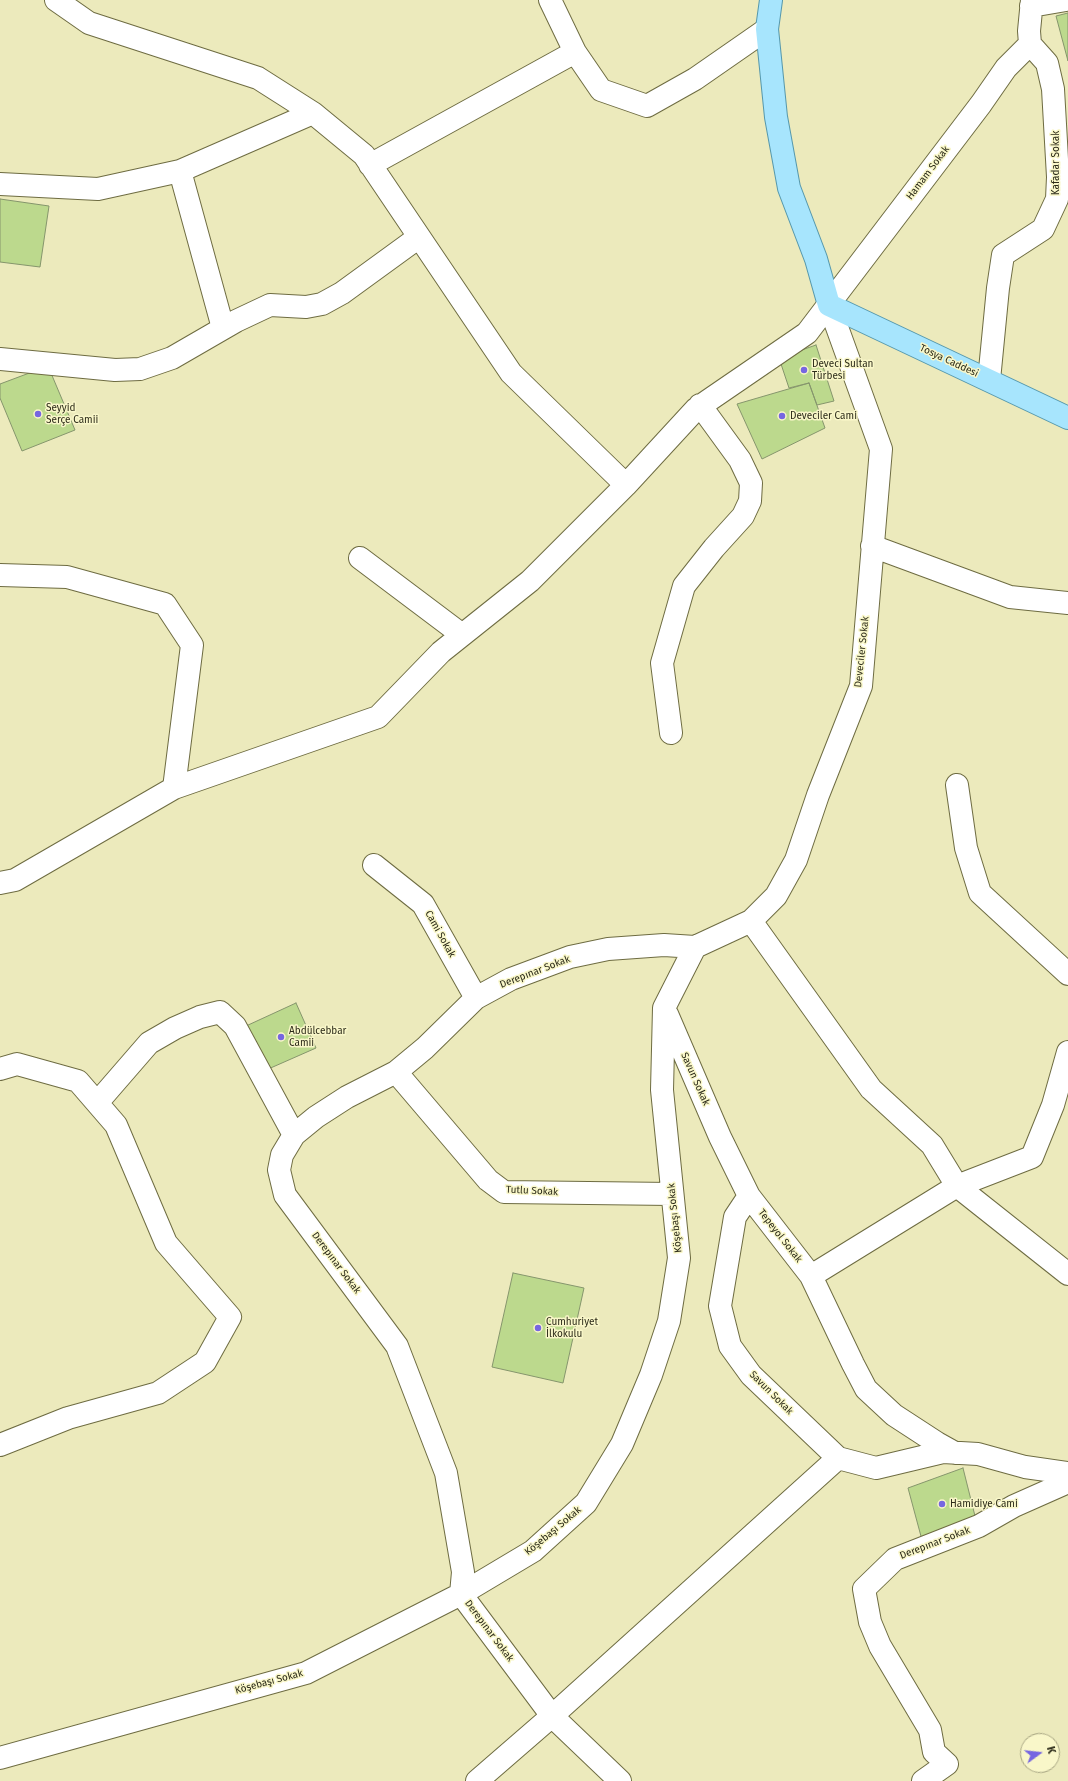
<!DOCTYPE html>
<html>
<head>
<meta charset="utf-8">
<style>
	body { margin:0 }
	#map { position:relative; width:1068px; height:1781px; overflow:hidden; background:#eceabc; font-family:"Fira Sans",sans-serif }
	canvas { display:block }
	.north { position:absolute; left:1020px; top:1733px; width:40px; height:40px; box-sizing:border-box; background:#f9f7c9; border:1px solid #a7a582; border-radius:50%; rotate:75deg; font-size:11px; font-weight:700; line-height:16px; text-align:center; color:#2b2a18 }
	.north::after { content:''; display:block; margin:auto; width:14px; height:18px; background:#7666e1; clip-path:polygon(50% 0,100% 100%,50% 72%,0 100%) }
</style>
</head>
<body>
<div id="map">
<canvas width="1068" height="1781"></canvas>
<div class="north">K</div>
</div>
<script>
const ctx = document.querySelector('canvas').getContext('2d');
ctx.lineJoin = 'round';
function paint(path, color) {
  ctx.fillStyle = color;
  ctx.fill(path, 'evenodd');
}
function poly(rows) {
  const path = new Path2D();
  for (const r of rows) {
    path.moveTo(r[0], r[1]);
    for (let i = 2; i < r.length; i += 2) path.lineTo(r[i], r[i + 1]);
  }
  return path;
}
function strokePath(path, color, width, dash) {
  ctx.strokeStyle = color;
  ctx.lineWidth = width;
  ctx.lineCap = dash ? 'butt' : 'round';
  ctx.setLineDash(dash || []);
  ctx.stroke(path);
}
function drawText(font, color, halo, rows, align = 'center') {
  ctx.font = font + ' "Fira Sans",sans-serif';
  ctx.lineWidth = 3;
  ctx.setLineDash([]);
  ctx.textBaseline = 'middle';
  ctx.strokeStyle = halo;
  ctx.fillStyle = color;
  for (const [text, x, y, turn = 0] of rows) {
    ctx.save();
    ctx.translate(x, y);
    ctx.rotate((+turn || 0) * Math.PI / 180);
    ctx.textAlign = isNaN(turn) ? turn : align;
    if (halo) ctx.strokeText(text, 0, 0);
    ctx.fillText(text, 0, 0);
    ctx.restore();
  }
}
const building = poly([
	[1068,13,1068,61,1056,16,1068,13],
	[0,199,49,206,40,267,0,262,0,199],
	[816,345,834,401,817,405,809,383,789,388,779,358,816,345],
	[48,366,75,430,22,451,0,398,0,384,48,366],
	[809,383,825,428,762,459,737,404,809,383],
	[296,1003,316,1048,266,1070,246,1026,296,1003],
	[513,1273,584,1288,563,1383,492,1367,513,1273],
	[963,1468,976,1520,922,1540,908,1488,963,1468]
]);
paint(building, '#bcd98d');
strokePath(building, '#85956c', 1);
const minor = poly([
	[56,0,89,23,258,78,313,113],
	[550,0,575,52,601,90,647,106,695,79,767,29],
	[1031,6,1066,0],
	[370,165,575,52],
	[180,171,223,328],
	[0,184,98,189,180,171,313,113,364,155,511,373,626,485],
	[0,359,115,370,140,369,172,358,236,321,270,305,306,307,322,304,342,293,419,237],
	[989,380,998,288,1003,255,1043,229,1057,199,1058,177,1053,89,1047,63,1030,44,1029,31,1032,0],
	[872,546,1010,597,1068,603],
	[360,558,461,634],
	[0,575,67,577,165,604,192,645,174,788],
	[671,733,662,663,684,586,714,548,743,516,750,501,751,483,740,460,700,405],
	[957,785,966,848,980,893,1068,974],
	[374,865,423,904,476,998],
	[0,883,15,880,174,788,378,717,441,652,530,581,626,485,696,409,807,333,981,104,1006,68,1030,44],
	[751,921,871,1089,932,1145,957,1186,1068,1274],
	[667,1014,720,1137,749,1196,735,1217,720,1306,730,1346,751,1375,838,1458,876,1468,943,1452,978,1454,1025,1467,1068,1473],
	[0,1069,17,1064,78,1081,116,1125,166,1243,230,1317,205,1362,158,1393,68,1418,0,1445],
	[396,1072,488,1180,504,1192,672,1194],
	[97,1103,149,1043,175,1028,200,1017,220,1012,235,1026,294,1135],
	[749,1196,811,1276,853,1364,866,1389,894,1415,937,1443,955,1453],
	[811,1276,957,1186,1032,1157,1053,1105,1068,1052],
	[0,1758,306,1673,461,1594,533,1551,586,1503,622,1444,651,1375,669,1321,679,1258,662,1090,664,1008,695,947],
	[477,1781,552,1716,838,1458],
	[620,1781,552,1716,461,1594,463,1572,446,1473,397,1346,285,1195,279,1170,282,1155,294,1135,316,1117,347,1097,396,1072,425,1048,476,998,511,979,570,957,608,949,664,945,695,947,751,921,776,896,796,860,818,795,861,686,881,449,829,305],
	[923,1781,947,1764,934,1752,930,1730,880,1646,870,1622,864,1589,895,1559,979,1526,1014,1506,1068,1482]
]);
const major = poly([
	[771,0,767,29,776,117,789,188,816,259,829,305,1068,418]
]);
strokePath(minor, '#6e6c42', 24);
strokePath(major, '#5698ac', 24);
strokePath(minor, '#fff', 22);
strokePath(major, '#a7e5fd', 22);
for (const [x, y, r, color] of [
	[804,370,4,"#7666e1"],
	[38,414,4,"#7666e1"],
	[782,416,4,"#7666e1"],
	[281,1037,4,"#7666e1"],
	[538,1328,4,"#7666e1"],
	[942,1504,4,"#7666e1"]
]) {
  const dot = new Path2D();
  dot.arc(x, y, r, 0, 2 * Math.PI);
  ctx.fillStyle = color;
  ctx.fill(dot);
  strokePath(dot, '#f9f7c9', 1.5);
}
drawText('10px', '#2b2a18', '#f9f7c9', [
	["Kafadar Sokak",1056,163,-90],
	["Hamam Sokak",928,173,-53],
	["Tosya Caddesi",949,361,25],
	["Deveciler Sokak",862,652,-84],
	["Cami Sokak",440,934,61],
	["Derepınar Sokak",535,972,-21],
	["Savun Sokak",695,1079,66],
	["Tutlu Sokak",532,1191,3],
	["Köşebaşı Sokak",675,1218,-96],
	["Tepeyol Sokak",780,1236,52],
	["Derepınar Sokak",336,1263,53],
	["Savun Sokak",771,1393,45],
	["Köşebaşı Sokak",553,1531,-40],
	["Derepınar Sokak",935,1543,-21],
	["Derepınar Sokak",489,1631,53],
	["Köşebaşı Sokak",269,1682,-15]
]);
drawText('10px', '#2b2a18', '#f9f7c9', [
	["Deveci Sultan",812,364],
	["Türbesi",812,376],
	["Seyyid",46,408],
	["Serçe Camii",46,420],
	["Deveciler Cami",790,416],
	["Abdülcebbar",289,1031],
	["Camii",289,1043],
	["Cumhuriyet",546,1322],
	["İlkokulu",546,1334],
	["Hamidiye Cami",950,1504]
], 'left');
</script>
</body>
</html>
